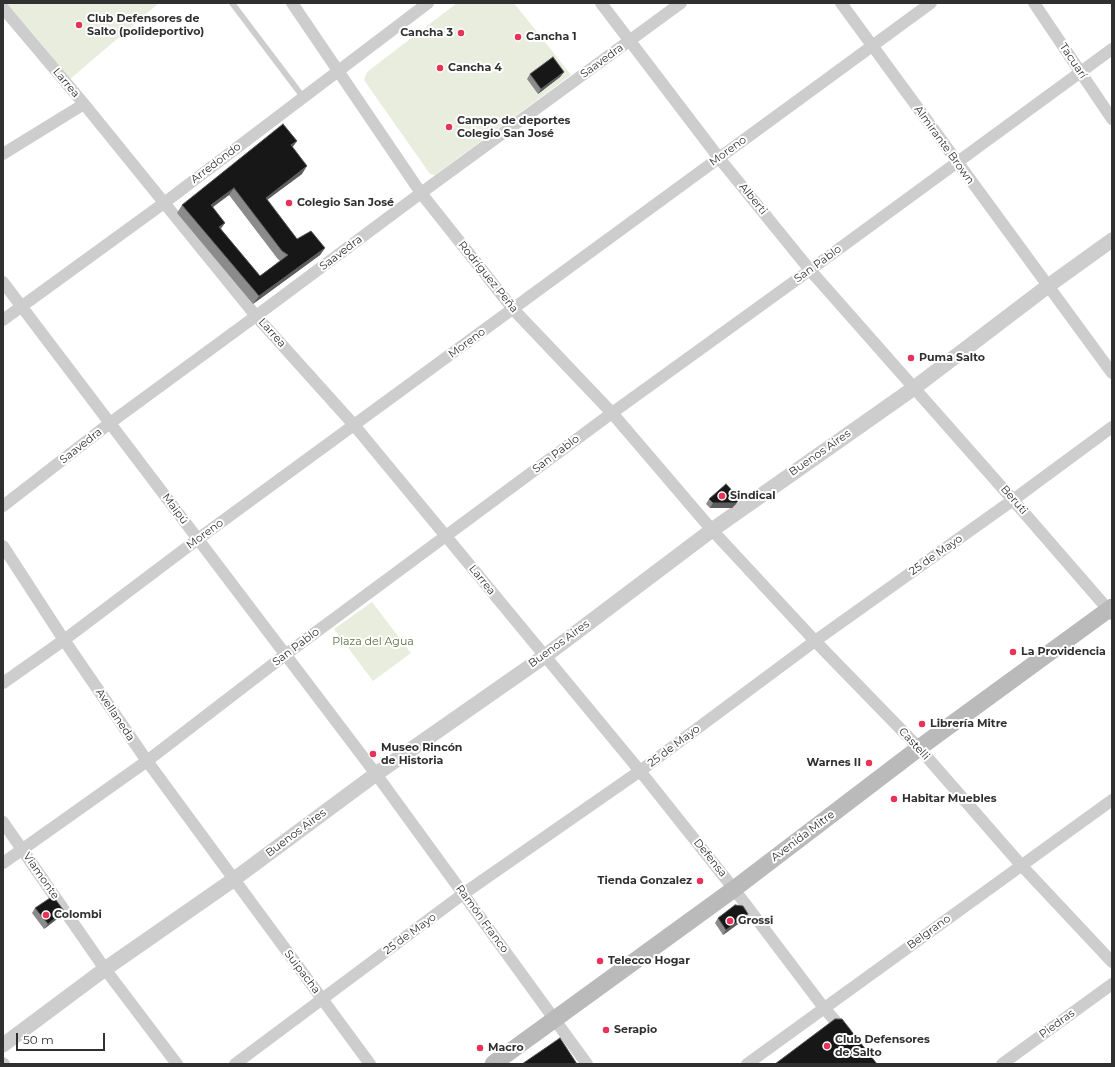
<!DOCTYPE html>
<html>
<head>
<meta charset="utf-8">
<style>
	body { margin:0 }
	#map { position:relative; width:1115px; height:1067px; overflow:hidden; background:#fff; font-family:Montserrat,sans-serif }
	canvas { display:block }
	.frame { position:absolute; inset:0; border:4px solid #303030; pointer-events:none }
	.scale { position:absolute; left:16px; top:1033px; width:89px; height:18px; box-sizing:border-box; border:2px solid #303030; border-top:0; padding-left:5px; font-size:12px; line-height:14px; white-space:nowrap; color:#303030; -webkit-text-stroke:3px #fff; paint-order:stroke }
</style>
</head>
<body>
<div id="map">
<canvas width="1115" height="1067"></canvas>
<div class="frame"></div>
<div class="scale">50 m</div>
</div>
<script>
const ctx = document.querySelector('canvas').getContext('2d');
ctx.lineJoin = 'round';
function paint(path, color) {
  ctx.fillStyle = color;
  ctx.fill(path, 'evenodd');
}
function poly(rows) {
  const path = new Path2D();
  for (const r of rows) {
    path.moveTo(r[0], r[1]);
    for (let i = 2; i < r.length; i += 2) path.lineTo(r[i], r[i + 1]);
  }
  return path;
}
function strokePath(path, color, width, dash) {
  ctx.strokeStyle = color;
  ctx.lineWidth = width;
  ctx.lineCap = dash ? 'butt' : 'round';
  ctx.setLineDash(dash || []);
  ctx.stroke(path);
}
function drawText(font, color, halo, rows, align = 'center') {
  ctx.font = font + ' Montserrat,sans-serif';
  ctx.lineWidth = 4;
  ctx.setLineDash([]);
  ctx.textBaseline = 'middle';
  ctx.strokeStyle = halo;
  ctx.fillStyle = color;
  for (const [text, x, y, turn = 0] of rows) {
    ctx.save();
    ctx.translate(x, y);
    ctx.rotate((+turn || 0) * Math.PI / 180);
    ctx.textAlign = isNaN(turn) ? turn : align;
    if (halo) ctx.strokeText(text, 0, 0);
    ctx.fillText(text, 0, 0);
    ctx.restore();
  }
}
paint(poly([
	[6,3,159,3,69,80,44,47],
	[457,3,514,3,571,75,435,175,430,174,364,80,367,72],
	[372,602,411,653,373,681,334,629]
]), '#e8edde');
strokePath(poly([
	[232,3,303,97]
]), '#cdcdcd', 6);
strokePath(poly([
	[292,3,421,193,513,309,612,413,712,530,815,641,919,748,1021,865,1112,962],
	[601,3,719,158,810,270,1013,500,1112,614],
	[841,3,1112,373],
	[1034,3,1112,119],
	[3,8,84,104,256,316,354,425,640,771,734,889,824,1008,845,1032],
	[3,154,84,104],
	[3,282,376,774,587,1064],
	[3,320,164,203,428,3],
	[3,506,110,423,256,316,421,193,681,3],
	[3,546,64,640,147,761,370,1064],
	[3,683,64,640,198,539,931,3],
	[3,822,105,969,177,1064],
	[3,863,147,761,285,655,612,413,810,270,1112,49],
	[3,1063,4,1064],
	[235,1064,463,894,640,771,815,641,1013,500,1112,427],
	[747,1064,1112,800],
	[1002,1064,1112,984]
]), '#cdcdcd', 12);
strokePath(poly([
	[3,1045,105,969,233,880,376,774,545,656,712,530,914,388,1048,286,1112,240]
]), '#cdcdcd', 15);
strokePath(poly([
	[493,1064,734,889,919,748,1112,607]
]), '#bababa', 17);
paint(poly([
	[564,72,560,77,538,94,527,79,530,74],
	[292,147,302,174,267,200,297,239,325,248,320,255,253,304,177,213,182,205],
	[229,195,277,258,280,261,260,276,221,229,213,207],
	[709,499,736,504,732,508,710,508,706,504],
	[35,908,64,911,61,916,44,929,32,913],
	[718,918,745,919,723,935,715,923]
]), '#8b8b8b');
paint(poly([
	[564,72,560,77,538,94,541,89],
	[297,141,292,148,291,145],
	[307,166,302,174,260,205,266,198],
	[234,188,229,195,206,212,211,205],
	[225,223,220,230,219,227],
	[325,248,320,255,253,304,259,296],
	[740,499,736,504,732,508,710,508,713,503],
	[64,911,61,916,44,929,48,924],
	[748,914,745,919,723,935,726,930]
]), '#5d5d5d');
const building = poly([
	[553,57,564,72,541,89,530,74,553,57],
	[283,124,297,141,291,145,307,166,266,198,297,239,311,231,325,248,259,296,182,205,283,124],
	[234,188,282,251,288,255,260,276,219,227,225,223,211,205,234,188],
	[726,484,740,499,736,503,713,503,709,499,726,484],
	[53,896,64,911,48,924,35,908,53,896],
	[735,905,743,906,748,914,726,930,718,918,735,905],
	[835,1019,842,1019,877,1064,775,1064,835,1019],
	[560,1038,577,1064,522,1064,560,1038]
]);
paint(building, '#171717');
strokePath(building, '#5d5d5d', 1);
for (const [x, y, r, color] of [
	[79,25,4,"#e63357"],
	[461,33,4,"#e63357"],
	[518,37,4,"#e63357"],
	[440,68,4,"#e63357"],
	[449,127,4,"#e63357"],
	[289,203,4,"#e63357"],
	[911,358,4,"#e63357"],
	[722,496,4,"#e63357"],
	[1013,652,4,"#e63357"],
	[922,724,4,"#e63357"],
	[373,754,4,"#e63357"],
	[869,763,4,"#e63357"],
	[894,799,4,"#e63357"],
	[700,881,4,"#e63357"],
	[46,915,4,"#e63357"],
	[730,921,4,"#e63357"],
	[600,961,4,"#e63357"],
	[606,1030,4,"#e63357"],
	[827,1046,4,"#e63357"],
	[480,1048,4,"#e63357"]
]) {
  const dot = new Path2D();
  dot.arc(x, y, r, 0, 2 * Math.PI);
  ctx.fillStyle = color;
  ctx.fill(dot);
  strokePath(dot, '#fff', 1.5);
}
drawText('bold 11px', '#303030', '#fff', [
	["Club Defensores de",87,19],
	["Salto (polideportivo)",87,32],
	["Cancha 3",453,33,"right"],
	["Cancha 1",526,37],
	["Cancha 4",448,68],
	["Campo de deportes",457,121],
	["Colegio San José",457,134],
	["Colegio San José",297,203],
	["Puma Salto",919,358],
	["Sindical",730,496],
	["La Providencia",1021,652],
	["Librería Mitre",930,724],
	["Museo Rincón",381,748],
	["de Historia",381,761],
	["Warnes II",861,763,"right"],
	["Habitar Muebles",902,799],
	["Tienda Gonzalez",692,881,"right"],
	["Colombi",54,915],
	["Grossi",738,921],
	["Telecco Hogar",608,961],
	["Serapio",614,1030],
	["Club Defensores",835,1040],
	["de Salto",835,1053],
	["Macro",488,1048]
], 'left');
drawText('11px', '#303030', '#fff', [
	["Saavedra",602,61,-36],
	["Tacuarí",1073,61,56],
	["Larrea",66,83,50],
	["Almirante Brown",944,145,54],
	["Moreno",728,151,-36],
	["Arredondo",216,163,-37],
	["Alberti",753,199,51],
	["Saavedra",341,253,-37],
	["San Pablo",818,264,-36],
	["Rodríguez Peña",488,277,51],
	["Larrea",272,333,48],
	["Moreno",467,343,-36],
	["Saavedra",81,446,-38],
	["Buenos Aires",820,453,-35],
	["San Pablo",556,454,-37],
	["Beruti",1014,500,49],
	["Maipú",175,509,53],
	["Moreno",205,534,-36],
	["25 de Mayo",936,555,-35],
	["Larrea",482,580,51],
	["Buenos Aires",559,644,-36],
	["San Pablo",296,647,-37],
	["Avellaneda",115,715,56],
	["Castelli",914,744,47],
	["25 de Mayo",674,746,-37],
	["Buenos Aires",296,833,-37],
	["Avenida Mitre",803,836,-37],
	["Defensa",710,858,51],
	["Viamonte",41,876,55],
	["Ramón Franco",482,919,54],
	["Belgrano",929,932,-36],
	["25 de Mayo",410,934,-36],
	["Suipacha",302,972,53],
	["Piedras",1057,1024,-36]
]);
drawText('11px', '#596c3c', '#fff', [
	["Plaza del Agua",373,642]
]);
</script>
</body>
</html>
